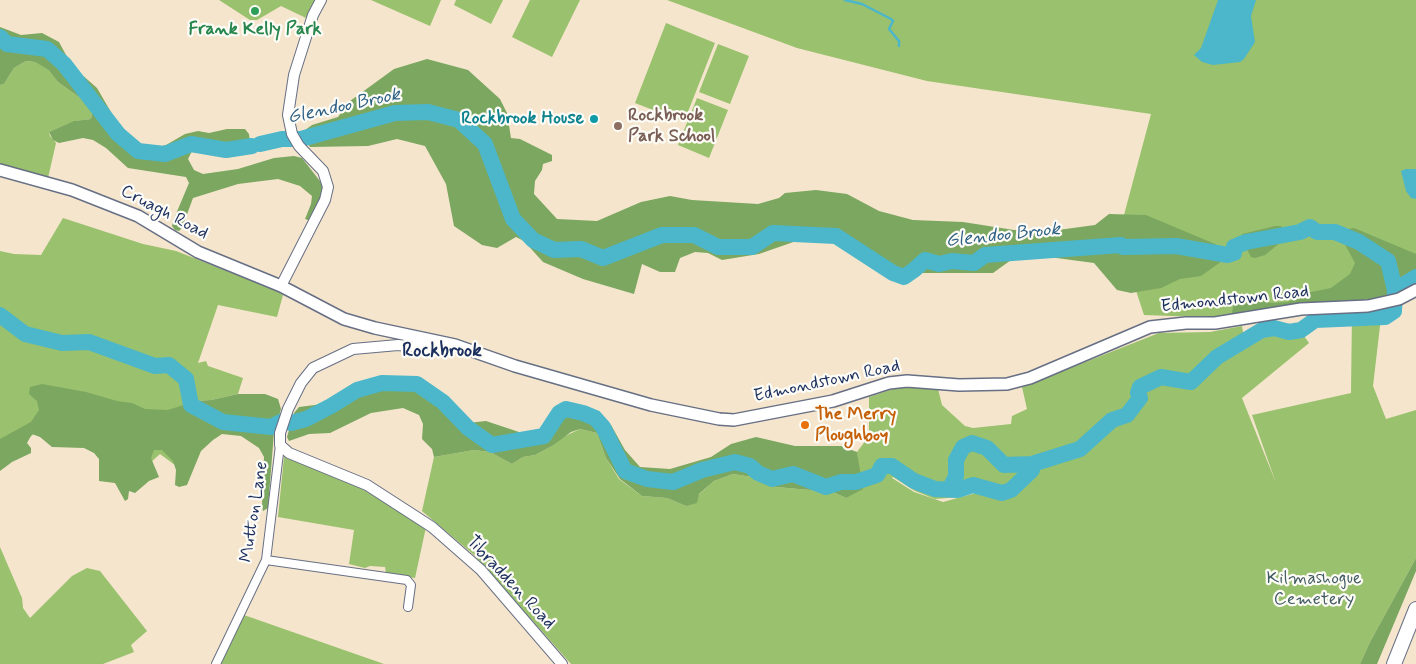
<!DOCTYPE html>
<html>
<head>
<meta charset="utf-8">
<style>
	body { margin:0 }
	canvas { display:block; background:#f4e5cc }
</style>
</head>
<body>
<canvas width="1416" height="664"></canvas>
<script>
const ctx = document.querySelector('canvas').getContext('2d');
ctx.lineJoin = 'round';
function paint(path, color) {
  ctx.fillStyle = color;
  ctx.fill(path, 'evenodd');
}
function poly(rows) {
  const path = new Path2D();
  for (const r of rows) {
    path.moveTo(r[0], r[1]);
    for (let i = 2; i < r.length; i += 2) path.lineTo(r[i], r[i + 1]);
  }
  return path;
}
function strokePath(path, color, width, dash) {
  ctx.strokeStyle = color;
  ctx.lineWidth = width;
  ctx.lineCap = dash ? 'butt' : 'round';
  ctx.setLineDash(dash || []);
  ctx.stroke(path);
}
function drawText(font, color, halo, rows, align = 'center') {
  ctx.font = font + ' Mynerve,sans-serif';
  ctx.lineWidth = 4.5;
  ctx.setLineDash([]);
  ctx.textBaseline = 'middle';
  ctx.strokeStyle = halo;
  ctx.fillStyle = color;
  for (const [text, x, y, turn = 0] of rows) {
    ctx.save();
    ctx.translate(x, y);
    ctx.rotate((+turn || 0) * Math.PI / 180);
    ctx.textAlign = isNaN(turn) ? turn : align;
    if (halo) ctx.strokeText(text, 0, 0);
    ctx.fillText(text, 0, 0);
    ctx.restore();
  }
}
paint(poly([
	[219,0,316,0,306,18,281,6,257,20,250,20],
	[371,0,441,0,430,26],
	[456,0,503,0,491,24,454,5],
	[530,0,580,0,552,57,512,37],
	[667,0,1416,0,1416,280,1399,290,1231,318,1144,315,1121,245,1124,215,1151,114,927,81,797,48],
	[666,23,715,43,684,122,635,103],
	[718,44,749,56,730,104,699,92],
	[26,61,35,62,49,69,58,82,83,100,92,113,91,119,75,121,49,132,50,136,56,143,48,178,0,165,0,85,4,84,14,68],
	[697,98,728,110,709,158,678,145],
	[63,218,143,244,176,251,273,289,283,295,277,317,218,305,198,363,206,361,208,366,243,378,238,394,211,400,196,401,183,471,160,454,123,487,96,438,43,426,22,444,0,455,0,251,14,254,41,255],
	[1361,309,1382,309,1373,386,1386,419,1416,410,1416,558,1370,642,1360,664,571,664,474,555,422,511,434,457,474,450,490,452,512,464,523,457,535,455,552,446,561,438,580,429,597,433,606,458,619,479,642,496,667,498,686,506,714,481,733,474,752,477,776,487,833,492,846,498,860,477,857,452,869,436,869,397,899,387,938,389,942,405,965,426,973,428,1011,424,1012,416,1027,409,1022,387,1159,333,1210,332,1242,326,1246,350,1246,344,1262,333,1302,333,1309,343,1242,398,1276,483,1252,415,1351,393,1352,311],
	[893,477,915,491,935,499,960,497,976,491,1006,496,976,493,943,502,914,492,892,478],
	[284,457,352,483,426,527,415,578,386,574,385,567,370,566,365,568,349,564,354,530,278,517],
	[0,547,22,598,23,608,30,618,72,576,87,568,100,571,147,631,131,645,134,652,103,664,0,664],
	[244,615,384,664,220,664]
]), '#9ac16d');
paint(poly([
	[0,27,21,35,42,33,59,42,72,66,97,88,115,119,137,143,154,148,166,145,185,134,198,131,209,133,227,129,245,129,249,134,250,142,244,146,202,148,192,151,188,159,194,170,203,174,238,169,274,158,294,156,302,158,323,185,324,192,311,221,305,219,311,204,312,196,300,186,278,179,238,184,193,198,182,228,179,231,175,230,172,226,173,221,189,183,186,177,128,168,106,148,93,140,83,138,59,143,53,140,49,132,74,121,91,119,92,113,83,100,58,82,49,70,35,62,26,61,14,68,4,84,0,85],
	[427,59,468,70,500,99,507,113,511,138,520,139,552,155,552,161,543,164,542,170,535,181,534,194,557,219,597,221,641,202,670,196,692,200,758,204,779,198,785,193,816,190,847,194,879,211,913,220,963,222,1014,230,1058,230,1095,225,1109,214,1146,215,1215,244,1225,250,1222,261,1201,276,1180,279,1161,288,1131,293,1117,290,1094,263,1034,255,1018,255,993,273,921,273,906,279,894,280,845,249,822,238,802,239,759,254,722,260,708,253,695,252,680,258,675,272,660,272,642,264,634,294,583,279,543,262,524,241,516,237,497,248,482,245,454,226,446,184,425,146,397,139,368,146,310,147,301,133,312,125,338,117,350,101,394,69],
	[1275,226,1281,226,1286,231,1286,238,1265,255,1255,258,1251,257,1241,238,1242,234],
	[1354,228,1416,254,1416,280,1385,297,1231,318,1234,302,1251,299,1271,303,1288,302,1306,293,1331,288,1350,274,1355,263,1342,239,1349,229],
	[391,378,420,381,433,386,444,396,454,411,468,423,486,421,525,434,543,433,548,427,552,415,559,407,572,406,595,413,611,425,625,450,640,467,670,469,711,457,731,444,756,437,795,446,841,446,857,452,863,489,846,498,833,492,776,487,752,477,733,474,714,481,699,494,697,503,686,506,667,498,642,496,620,479,606,458,597,433,580,429,571,432,552,446,535,455,523,457,512,464,490,452,474,450,434,457,432,449,422,439,423,424,419,415,403,408,371,413,330,433,309,434,289,441,287,437,294,413,299,407,346,401,378,382],
	[42,384,86,392,117,401,132,403,145,409,168,410,196,401,211,400,238,394,265,394,278,399,281,409,274,432,268,508,263,511,262,506,264,457,259,448,241,436,222,434,213,440,201,451,187,485,179,487,175,485,176,470,173,461,162,450,154,450,151,458,159,477,149,481,135,493,129,491,128,499,125,501,115,483,99,481,99,459,94,453,84,448,52,447,40,437,32,434,27,443,31,448,31,453,12,462,0,471,0,439,31,422,39,410,37,401,29,394,30,387],
	[1416,558,1416,571,1377,664,1360,664,1370,642]
]), '#7ba760');
paint(poly([
	[1218,0,1256,0,1251,16,1255,42,1244,59,1240,62,1213,65,1202,62,1194,55,1201,48],
	[1406,169,1416,169,1416,199,1411,198,1406,191,1401,171]
]), '#4cb7ca');
strokePath(poly([
	[845,0,862,4,891,19,893,21,889,29,899,41,899,46]
]), '#4cb7ca', 2.5);
strokePath(poly([
	[0,37,7,44,47,49,64,64,118,134,138,151,165,154,191,144,226,150,252,146],
	[260,144,282,139,301,139,395,113,428,112,459,120,485,144,513,219,533,240,554,250,581,249,603,258,662,235,694,235,718,247,752,247,773,233,836,236,893,273,904,277,914,270,925,260,939,264,952,261,974,263,985,255,1121,245,1123,247,1176,246,1228,255,1234,253,1234,247,1246,242,1300,232,1310,227,1317,232,1335,232,1359,242,1388,261,1395,290],
	[0,315,25,334,62,343,89,342,155,366,169,365,186,379,191,405,223,422,271,427,283,421,291,423,306,419,331,406,357,390,382,383,417,384,443,402,468,428,492,445,544,436,559,413,566,409,583,413,595,418,603,427,625,471,647,479,673,482,702,470,735,462,750,466,758,473,772,479,793,474,826,487,841,482,856,482,877,475,882,466,892,466,914,481,935,489,958,490,973,485,1002,493,1011,490,1032,470,1032,464],
	[950,488,956,476,956,460,963,447,972,443,987,448,1004,465,1032,464,1080,449,1112,420,1127,415,1140,398,1138,393,1140,387,1161,377,1191,382,1217,357,1262,330,1274,328,1289,332,1301,330,1315,320,1385,317,1394,311,1395,290,1416,277]
]), '#4cb7ca', 16);
const minor = poly([
	[266,560,407,580,411,585,408,607],
	[216,664,266,560,280,445]
]);
const tertiary = poly([
	[281,286,325,200,328,187,323,171,299,146,292,134,288,115,294,75,313,15,321,0],
	[436,341,428,348,398,345,353,349,313,368,301,383,288,409,280,433,280,445,289,453,367,485,432,527,481,570,562,664]
]);
const secondary = poly([
	[0,170,72,190,138,216,198,252,281,286,344,319,375,328,455,345,515,366,651,405,719,419,734,420,833,401,889,383,907,381,959,385,1007,384,1030,378,1150,327,1186,323,1215,323,1301,309,1368,306,1399,299,1416,290]
]);
const motorway = poly([
	[1394,664,1416,609]
]);
strokePath(minor, '#676f84', 10);
strokePath(tertiary, '#676f84', 12);
strokePath(secondary, '#676f84', 14);
strokePath(motorway, '#676f84', 16);
strokePath(minor, '#fff', 8);
strokePath(tertiary, '#fff', 10);
strokePath(secondary, '#fff', 11);
strokePath(motorway, '#fff', 14);
for (const [x, y, r, color] of [
	[255,11,5,"#2e9e5b"],
	[594,119,5,"#0f9aa8"],
	[618,126,5,"#8d6e63"],
	[805,425,5,"#e8710a"]
]) {
  const dot = new Path2D();
  dot.arc(x, y, r, 0, 2 * Math.PI);
  ctx.fillStyle = color;
  ctx.fill(dot);
  strokePath(dot, '#fdfcf7', 2);
}
drawText('bold 18px', '#27864d', '#fdfcf7', [
	["Frank Kelly Park",255,30]
]);
drawText('bold 18px', '#785e54', '#fdfcf7', [
	["Rockbrook",628,116],
	["Park School",628,137]
], 'left');
drawText('bold 18px', '#0d838f', '#fdfcf7', [
	["Rockbrook House",584,119]
], 'right');
drawText('18px', '#1b2f5e', '#fdfcf7', [
	["Cruagh Road",164,213,28],
	["Edmondstown Road",1235,300,-6],
	["Edmondstown Road",827,382,-12],
	["Mutton Lane",255,512,-81],
	["Tibradden Road",510,583,47]
]);
drawText('bold 18px', '#c56008', '#fdfcf7', [
	["The Merry",815,415],
	["Ploughboy",815,436]
], 'left');
drawText('18px', '#415b62', '#fdfcf7', [
	["Kilmashogue",1314,579],
	["Cemetery",1314,600]
]);
drawText('italic 19px', '#2c5f84', '#fdfcf7', [
	["Glendoo Brook",344,107,-12],
	["Glendoo Brook",1003,236,-6]
]);
drawText('bold 19px', '#1b2f5e', '#fdfcf7', [
	["Rockbrook",442,352]
]);
</script>
</body>
</html>
